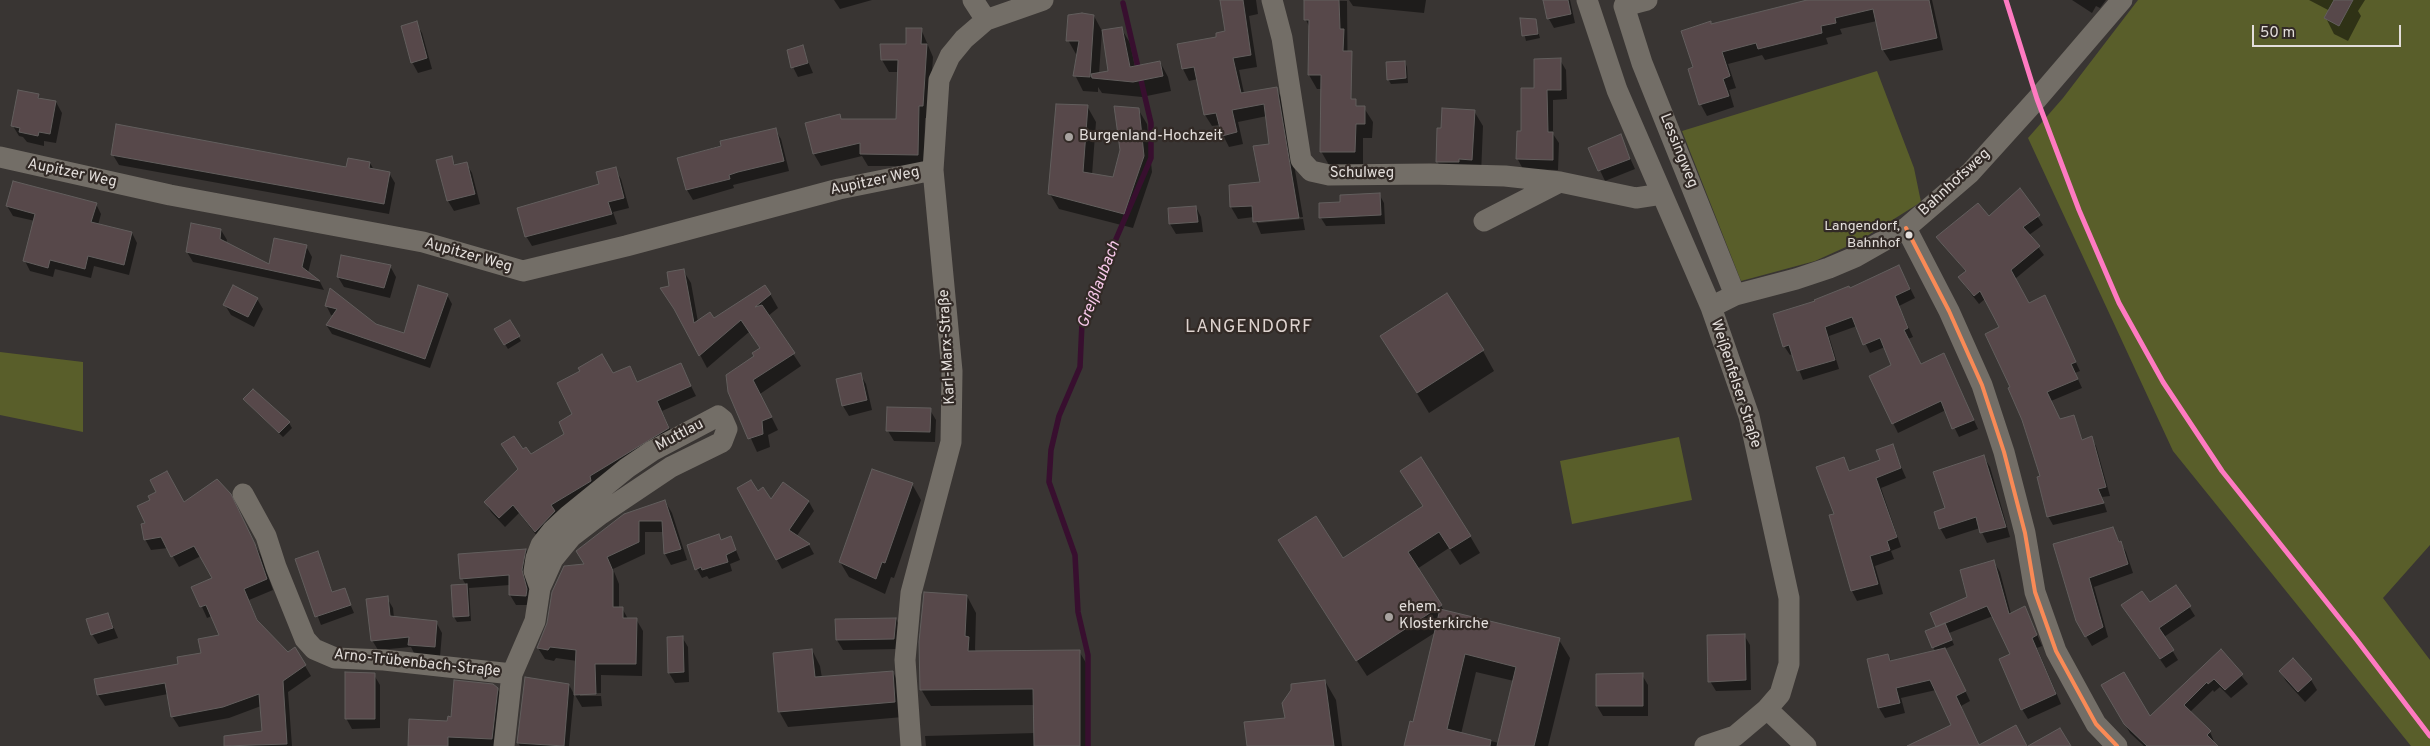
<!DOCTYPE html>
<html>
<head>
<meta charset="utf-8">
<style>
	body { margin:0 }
	#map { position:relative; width:2430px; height:746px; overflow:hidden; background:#393533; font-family:Overpass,sans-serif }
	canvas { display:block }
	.scale { position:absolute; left:2252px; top:25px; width:149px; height:22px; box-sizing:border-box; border:2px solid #e3dedb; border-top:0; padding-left:6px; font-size:15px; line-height:18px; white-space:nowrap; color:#e3dedb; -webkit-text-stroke:4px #322a26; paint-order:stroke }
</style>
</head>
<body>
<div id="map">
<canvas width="2430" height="746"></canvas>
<div class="scale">50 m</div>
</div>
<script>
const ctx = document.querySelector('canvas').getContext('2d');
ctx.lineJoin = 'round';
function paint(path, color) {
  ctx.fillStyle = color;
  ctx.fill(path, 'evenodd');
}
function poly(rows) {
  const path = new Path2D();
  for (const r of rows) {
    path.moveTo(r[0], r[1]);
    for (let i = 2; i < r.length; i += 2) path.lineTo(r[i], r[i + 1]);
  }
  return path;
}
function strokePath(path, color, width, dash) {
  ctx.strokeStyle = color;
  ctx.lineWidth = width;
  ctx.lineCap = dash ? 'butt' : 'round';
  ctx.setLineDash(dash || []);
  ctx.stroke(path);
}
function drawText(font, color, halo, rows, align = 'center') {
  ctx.font = font + ' Overpass,sans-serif';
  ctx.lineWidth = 4.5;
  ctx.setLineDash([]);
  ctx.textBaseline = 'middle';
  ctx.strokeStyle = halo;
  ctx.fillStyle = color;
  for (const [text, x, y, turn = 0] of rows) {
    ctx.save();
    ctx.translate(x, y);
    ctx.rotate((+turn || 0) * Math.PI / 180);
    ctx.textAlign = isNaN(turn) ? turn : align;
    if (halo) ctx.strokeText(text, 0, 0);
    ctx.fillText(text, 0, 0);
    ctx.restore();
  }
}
paint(poly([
	[2138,0,2430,0,2430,545,2383,598,2430,660,2430,746,2411,746,2173,451,2028,138,2063,98],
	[1877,71,1914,168,1921,202,1859,241,1815,261,1741,281,1682,131],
	[0,352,83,362,83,432,0,415],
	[1679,437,1692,500,1572,524,1560,461]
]), '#595e2a');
paint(poly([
	[834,0,872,0,840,9],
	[1221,0,1256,0,1258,14,1249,16,1257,67,1239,70,1244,93,1276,89,1283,100,1303,217,1258,221,1258,223,1303,219,1305,230,1261,234,1254,217,1238,219,1231,207,1230,186,1261,183,1271,145,1267,116,1238,122,1243,144,1229,147,1223,135,1220,125,1212,126,1205,115,1198,79,1189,81,1183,69,1178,45,1218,38,1226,32],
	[1305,0,1347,1,1348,107,1364,108,1373,122,1372,138,1363,138,1363,166,1329,165,1321,151,1322,89,1317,89,1309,75,1310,28,1306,20],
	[1349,0,1426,0,1424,13,1353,6],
	[1545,0,1570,0,1575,23,1554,28,1549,19],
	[1813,0,1932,0,1943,50,1890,61,1883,50,1877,21,1840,29,1842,34,1826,38,1828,44,1765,60,1762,55,1728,64,1736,88,1729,90,1734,107,1707,116,1701,105,1689,70,1694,68,1711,25],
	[2072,0,2106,0,2100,8,2096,6,2092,13],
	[2309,0,2365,0,2358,11,2361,16,2348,41,2334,34,2326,18,2330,11],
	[1094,16,1102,31,1099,74,1110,72,1121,28,1130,43,1135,67,1160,62,1168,77,1171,91,1142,97,1102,93,1098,87,1098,92,1083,91,1075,75,1077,56,1068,40],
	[1521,20,1535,21,1540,38,1526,41],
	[416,23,422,33,432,69,418,73,412,62],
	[921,29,933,57,929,118,925,118,924,166,868,166,862,156,821,166,814,154,807,123,839,115,842,120,897,120,899,72,889,72,882,60,907,46],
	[802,47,813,73,798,77,793,67],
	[1560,60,1566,70,1567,99,1553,100,1553,134,1559,143,1558,170,1523,169,1517,158,1536,89],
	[1405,62,1407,67,1408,83,1391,84,1388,79],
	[38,95,41,100,56,102,62,113,56,143,44,141,44,146,27,142,23,137,19,136,13,126],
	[1087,106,1096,122,1092,175,1114,179,1138,109,1147,124,1152,172,1133,228,1059,209,1050,194],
	[1474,111,1483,126,1481,175,1446,177,1437,161,1442,130],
	[775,129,781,139,789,171,733,185,734,188,693,200,687,190,679,158],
	[1620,136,1635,169,1605,181,1590,149],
	[113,155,347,169,370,163,374,170,389,173,395,183,389,214,119,165],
	[451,158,456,166,466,163,472,173,480,204,454,211,448,201],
	[615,169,621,179,629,208,613,212,617,224,532,246,526,236,601,184],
	[2020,190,2043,225,2029,235,2044,255,2015,279,2029,305,2049,306,2080,371,2075,373,2082,388,2051,401,2060,421,2074,417,2083,441,2091,438,2096,446,2110,496,2102,497,2107,512,2053,525,2048,516,2041,477,2012,388,2001,328,1985,299,1979,304,1965,286,1960,278,1966,272,1938,238,1989,218],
	[1379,194,1384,203,1385,224,1326,226,1321,218,1342,203],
	[96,204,101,214,98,225,132,233,137,243,129,275,94,266,91,278,55,269,53,277,30,271,25,261,35,221,13,216,7,206],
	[1196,207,1201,217,1203,232,1176,234,1170,224],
	[221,230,227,240,226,243,269,266,306,246,312,257,308,273,320,282,324,290,193,262,187,252],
	[390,266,396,277,390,298,344,287,338,277],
	[683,270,691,283,698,322,713,320,770,294,778,308,768,316,801,366,760,394,778,430,768,435,770,447,757,452,730,392,761,349,749,332,707,368,680,317,671,286],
	[1904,276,1915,298,1899,306,1913,337,1908,339,1921,365,1944,354,1978,429,1959,437,1946,410,1898,433,1870,376,1892,366,1885,347,1870,353,1857,326,1829,336,1839,369,1803,380,1793,354,1790,355,1784,346,1850,289],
	[330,290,375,325,405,334,447,295,452,304,430,368,332,334,327,326,334,316,331,315,326,305],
	[257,299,263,309,254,327,231,315,225,305],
	[510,322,521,341,508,349,496,330],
	[1382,336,1483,351,1494,371,1429,413],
	[680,364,696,396,662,411,674,438,541,541,519,513,505,527,491,512,485,502,519,470,523,451,530,456,566,434,574,415,612,374,630,368,638,383],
	[860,374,866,384,872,410,849,416,843,406],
	[253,390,289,423,292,428,283,437,248,404,245,399],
	[930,410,936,420,935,442,894,441,888,431],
	[1892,446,1906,478,1881,488,1901,547,1891,551,1894,559,1875,566,1883,594,1857,601,1852,591,1831,516,1836,515,1843,458,1850,472,1881,461],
	[1984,457,1990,467,2010,537,1987,543,1980,528,1946,539,1940,528,1947,509],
	[784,484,809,502,814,511,796,537,809,545,814,554,782,569,777,560,758,492,771,502],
	[912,484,921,500,894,578,891,577,885,594,849,577,840,562],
	[665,501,672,513,687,560,671,565,665,554,664,532,645,532,645,554,613,569,619,584,619,608,622,608,628,619,636,619,643,631,642,676,601,675,601,693,580,694,580,696,601,696,602,706,582,707,575,695,577,661,556,658,554,661,545,659,538,648,549,623,553,592,566,565,585,565,577,551,581,547,624,515],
	[184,504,236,506,261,556,273,590,249,600,259,624,288,654,295,649,311,676,288,692,292,746,231,746,230,736,263,732,261,706,229,718,179,727,172,716,168,694,105,706,98,695,96,680,180,665,202,654,220,636,212,616,207,618,193,587,213,579,201,556,179,567,168,548,151,550,145,539],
	[1424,507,1470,536,1480,553,1460,565,1449,548,1417,569,1445,612,1559,640,1570,658,1548,746,1405,746,1414,723,1436,632,1367,676,1289,557,1342,560],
	[1476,672,1514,681,1499,743,1461,734],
	[2112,528,2126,552,2133,573,2094,587,2108,637,2092,646,2077,620,2055,544],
	[731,538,740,560,730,564,732,571,709,579,707,576,702,578,697,569,721,541],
	[526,550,531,560,532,605,516,605,510,595,510,585,469,588,471,621,457,622,454,617,452,586,466,585,462,578],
	[317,552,333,593,344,590,354,613,321,625,296,560],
	[1994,562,2000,572,2011,614,2024,608,2030,618,2042,646,2037,648,2061,704,2028,719,2022,709,2011,655,1993,616,1949,633,1954,645,1945,649,1970,701,1961,706,1979,746,1926,746,1953,725,1936,690,1901,698,1905,713,1885,718,1879,708,1888,655,1892,662,1935,651,1927,632,1938,628,1969,598],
	[2176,586,2195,616,2164,637,2178,660,2166,668,2128,614,2150,604],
	[967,596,976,613,975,649,976,653,1079,651,1089,668,1089,746,926,746,925,736,1035,733,1035,705,931,706,921,689],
	[387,598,393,608,394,618,436,622,442,633,440,657,415,655,411,647,378,650,372,640],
	[108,614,118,638,98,644,92,634],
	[896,619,901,629,900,649,843,650,837,640],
	[1744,635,1750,645,1751,690,1716,691,1710,681],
	[682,637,688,647,689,682,675,683,669,673],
	[812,650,820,666,822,678,893,672,901,688,903,717,788,727,779,711],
	[2221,651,2248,684,2231,698,2220,687,2214,692,2213,690,2190,712,2210,732,2216,746,2144,746,2130,733,2102,686,2150,718],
	[2292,660,2311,680,2317,690,2305,702,2286,681,2280,671],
	[374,675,380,685,380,728,352,729,346,718],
	[1597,675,1642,675,1648,685,1648,716,1603,716,1597,706],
	[1325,681,1336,700,1342,746,1248,746,1286,719],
	[569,685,574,694,569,746,520,746,518,743],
	[497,688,503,699,498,746,409,746,448,722]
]), '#0007');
strokePath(poly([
	[1088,746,1088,655,1078,612,1075,555,1049,482,1051,450,1059,416,1080,367,1082,323,1110,253,1151,158,1151,123,1123,3]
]), '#380f2f', 5.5);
const building = poly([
	[1220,0,1243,0,1251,55,1233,58,1241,93,1277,87,1299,218,1253,222,1252,206,1230,207,1229,185,1260,182,1253,146,1269,144,1264,104,1232,110,1237,132,1222,136,1216,113,1204,115,1194,67,1182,69,1177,44,1216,37,1216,33,1225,31,1220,0],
	[1304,0,1339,0,1340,29,1344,29,1343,51,1352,51,1351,99,1356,99,1356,106,1365,106,1365,124,1356,124,1355,152,1320,152,1321,75,1308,75,1309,20,1304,20,1304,0],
	[1543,0,1568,0,1571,14,1547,19,1543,0],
	[1807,0,1929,0,1937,38,1882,50,1873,9,1835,18,1836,23,1821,26,1822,33,1758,49,1756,43,1722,52,1730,76,1723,79,1729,96,1699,105,1688,69,1693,67,1681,31,1711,21,1711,24,1807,0],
	[2334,0,2353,0,2339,26,2324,18,2334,0],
	[1082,13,1094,15,1090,77,1073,76,1079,41,1066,41,1068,15,1082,13],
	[1520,18,1536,19,1538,34,1522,36,1520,18],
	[417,21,427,58,411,63,401,26,417,21],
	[1122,27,1130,67,1160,61,1163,76,1133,82,1092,78,1091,74,1108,71,1102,30,1122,27],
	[906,28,922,28,921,44,927,44,923,106,919,106,918,155,860,154,860,143,813,154,805,123,840,114,841,119,896,119,898,60,881,60,880,44,906,44,906,28],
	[803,45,808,63,791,68,787,50,803,45],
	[1561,58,1561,90,1547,90,1548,132,1553,132,1553,160,1516,159,1517,131,1521,131,1521,88,1534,88,1534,59,1561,58],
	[1405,61,1406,78,1387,80,1386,62,1405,61],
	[18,90,39,94,38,98,56,101,50,134,39,132,38,136,19,132,20,128,11,126,18,90],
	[1056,104,1088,105,1083,172,1113,177,1120,150,1114,106,1139,108,1144,156,1124,214,1048,194,1056,104],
	[1442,108,1475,110,1472,160,1459,159,1459,162,1436,162,1437,128,1441,128,1442,108],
	[116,124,346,167,348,158,370,162,369,168,390,172,384,204,111,155,116,124],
	[776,128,784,161,738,172,729,175,730,179,686,190,677,158,721,146,720,141,776,128],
	[1621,134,1630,159,1598,171,1588,148,1621,134],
	[452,156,454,165,467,162,475,194,447,201,436,160,452,156],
	[616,167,624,198,608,202,612,214,525,237,517,208,599,184,596,172,616,167],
	[13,181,97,203,91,222,132,232,124,265,88,256,85,269,50,260,48,268,23,261,35,214,6,206,13,181],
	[2020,188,2040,215,2023,227,2040,246,2011,270,2029,303,2045,295,2067,342,2076,362,2071,364,2078,379,2047,392,2060,419,2074,415,2082,440,2092,436,2106,487,2098,489,2104,503,2047,517,2037,477,2040,476,2022,420,2008,388,2010,387,1985,334,1999,327,1980,291,1974,296,1958,277,1966,271,1936,237,1978,203,1989,216,2020,188],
	[1380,193,1381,215,1319,218,1319,203,1340,202,1340,195,1380,193],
	[1196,206,1198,222,1169,224,1168,208,1196,206],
	[191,223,221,229,220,239,269,264,274,238,307,245,302,267,320,281,186,252,191,223],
	[341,255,391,265,384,288,337,277,341,255],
	[1899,265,1910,289,1895,296,1908,328,1904,330,1921,364,1944,353,1974,420,1952,429,1941,401,1892,424,1869,376,1891,365,1880,338,1863,345,1852,317,1825,327,1835,360,1797,371,1789,345,1783,347,1773,314,1815,301,1814,300,1849,286,1850,288,1899,265],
	[684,269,694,323,710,312,714,318,765,285,771,294,755,307,762,305,795,353,753,380,772,417,762,421,763,434,748,439,728,392,726,375,754,356,752,353,760,348,741,320,699,356,674,309,660,288,669,286,667,272,684,269],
	[233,285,258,298,248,317,223,305,233,285],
	[418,285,448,294,425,359,326,325,337,309,325,306,330,288,376,324,404,333,418,285],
	[1447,293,1484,350,1417,393,1380,336,1447,293],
	[510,320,520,336,504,345,494,329,510,320],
	[602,354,613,373,630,366,637,382,681,363,691,386,657,401,669,428,590,476,591,481,551,505,555,511,535,532,513,505,499,518,484,502,518,469,501,444,514,436,523,449,526,447,531,454,564,434,559,422,572,414,557,383,580,371,578,368,602,354],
	[861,373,867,400,842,406,836,379,861,373],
	[253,389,290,422,279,433,243,399,253,389],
	[887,407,931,408,930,432,886,431,887,407],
	[1893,444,1901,468,1876,478,1897,537,1887,541,1890,550,1870,556,1878,584,1851,591,1829,515,1834,514,1816,467,1844,457,1849,471,1880,460,1876,450,1893,444],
	[1984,455,2006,527,1980,533,1976,517,1939,529,1934,512,1945,508,1933,472,1984,455],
	[1421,457,1471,536,1450,549,1439,532,1408,552,1442,605,1356,661,1278,540,1316,516,1343,558,1423,506,1400,471,1421,457],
	[872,469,913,483,885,563,882,562,876,579,839,562,872,469],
	[167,471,184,502,217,479,231,494,255,544,267,579,244,589,257,620,288,652,295,647,306,665,283,681,287,744,224,746,224,736,262,731,259,694,223,707,171,717,165,683,97,695,94,679,178,664,177,657,201,653,198,639,219,635,206,605,200,607,191,587,212,578,194,546,171,557,161,537,144,540,141,524,145,523,137,506,150,500,148,496,156,492,150,480,167,471],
	[751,480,758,491,763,487,771,499,783,482,809,501,789,530,810,544,776,560,737,488,751,480],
	[665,500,681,549,664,554,662,521,639,521,639,542,607,557,613,571,613,607,623,607,623,618,637,618,636,664,595,664,596,694,574,695,576,650,550,647,548,650,537,648,547,623,552,592,564,566,584,564,576,551,624,514,665,500],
	[2113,527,2119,542,2121,541,2128,564,2089,578,2103,627,2085,637,2076,621,2053,544,2113,527],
	[719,534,721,540,731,536,736,550,726,555,728,562,702,570,701,567,695,570,687,545,719,534],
	[526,549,522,570,527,589,526,596,509,595,509,575,460,579,458,554,526,549],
	[318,551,332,592,345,588,351,605,315,617,295,559,318,551],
	[1994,560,2009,614,2025,606,2037,635,2032,638,2056,694,2021,710,1999,659,2010,654,1987,606,1936,627,1930,613,1967,597,1960,570,1994,560],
	[467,584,469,616,453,617,451,585,467,584],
	[2176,585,2191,606,2159,628,2174,650,2160,659,2121,605,2142,591,2150,602,2176,585],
	[924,592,967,595,965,636,969,637,968,651,1080,650,1080,746,1034,746,1033,689,920,690,919,642,924,592],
	[388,596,390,616,437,621,435,647,408,645,409,637,371,641,366,599,388,596],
	[1440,609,1560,638,1534,746,1497,746,1516,667,1465,654,1447,729,1491,740,1490,746,1404,746,1410,721,1413,722,1440,609],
	[108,613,113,628,91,635,86,619,108,613],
	[896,618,894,639,836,640,835,619,896,618],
	[1945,623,1952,640,1932,648,1925,631,1945,623],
	[1745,634,1746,680,1708,682,1707,635,1745,634],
	[683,636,684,672,668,673,667,637,683,636],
	[1945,648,1966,691,1956,696,1979,745,2016,725,2027,746,1907,746,1951,725,1930,680,1896,688,1900,703,1878,708,1867,659,1888,654,1890,661,1945,648],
	[812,649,815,677,893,671,895,702,778,712,773,653,812,649],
	[2221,649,2243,674,2225,690,2214,679,2208,684,2207,682,2184,705,2211,731,2207,735,2218,746,2147,746,2124,724,2101,685,2124,672,2150,716,2221,649],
	[2293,658,2312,679,2298,692,2279,671,2293,658],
	[345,672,375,673,375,719,345,719,345,672],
	[1643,673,1643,706,1596,706,1596,674,1643,673],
	[525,677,569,684,564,746,517,743,525,677],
	[454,680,493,684,498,688,492,739,448,737,448,746,408,746,409,719,447,721,448,716,451,717,454,680],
	[1325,680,1334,746,1247,746,1244,722,1285,718,1282,703,1291,690,1291,684,1325,680],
	[2060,728,2071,746,2028,746,2060,728]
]);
paint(building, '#57484a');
strokePath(building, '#625e5d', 1);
strokePath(poly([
	[973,0,986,20],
	[1272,0,1282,38,1301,160,1311,171,1329,175,1430,174,1505,176,1560,182,1636,198,1662,194],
	[1587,0,1617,90,1711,307,1749,416,1789,598,1789,664,1780,694,1767,709,1735,736,1705,746],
	[1647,0,1624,6,1642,63,1735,295],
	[0,157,170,195,423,242,523,271,626,246,839,189,933,170],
	[1484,221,1560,182],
	[1906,228,1949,311,1982,385,2004,452,2025,533,2035,592,2056,651,2096,724,2117,746],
	[1711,307,1735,295,1796,279,1829,268,1855,257,1906,228,1970,173,2037,99,2122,0],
	[243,494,266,536,276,567,305,639,314,649,335,658,384,660,512,674],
	[1767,709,1806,746],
	[504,746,512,674,535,621,540,588,553,559,571,537,601,514,671,467,722,442,727,429,723,420,718,416,652,451,627,468,568,516,552,531,541,545,536,558,534,571,540,588],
	[911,746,905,660,911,593,951,442,952,371,933,170,939,80,950,56,964,39,986,20,1043,0]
]), '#736e67', 21);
strokePath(poly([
	[1906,228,1949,311,1982,385,2004,452,2025,533,2035,592,2056,651,2096,724,2117,746]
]), '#f98a56', 4);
strokePath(poly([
	[2006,0,2037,99,2079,210,2119,303,2163,382,2222,471,2356,639,2430,736]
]), '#fe7ac1', 5);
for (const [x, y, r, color] of [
	[1069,137,5,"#a8a3a0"],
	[1909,235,4.5,"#e3dedb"],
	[1389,617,5,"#a8a3a0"]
]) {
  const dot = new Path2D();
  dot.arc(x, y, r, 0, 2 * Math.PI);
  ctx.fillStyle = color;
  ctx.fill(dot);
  strokePath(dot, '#322a26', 2);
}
drawText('14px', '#e3dedb', '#322a26', [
	["Langendorf,",1900,227],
	["Bahnhof",1900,244]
], 'right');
drawText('15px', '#e3dedb', '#322a26', [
	["Burgenland-Hochzeit",1079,137],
	["ehem.",1399,608],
	["Klosterkirche",1399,625]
], 'left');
drawText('15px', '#e3dedb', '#322a26', [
	["Lessingweg",1678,151,68],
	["Aupitzer Weg",72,174,12],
	["Schulweg",1362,174],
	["Aupitzer Weg",875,182,-12],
	["Bahnhofsweg",1955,183,-43],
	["Aupitzer Weg",468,256,16],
	["Karl-Marx-Straße",948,347,-93],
	["Weißenfelser Straße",1735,384,72],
	["Muttlau",680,436,-28],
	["Arno-Trübenbach-Straße",417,664,6]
]);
drawText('italic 16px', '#f8c8ea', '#322a26', [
	["Greißlaubach",1100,285,-69]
]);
ctx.letterSpacing = '1px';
drawText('18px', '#ded3cf', '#322a26', [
	["LANGENDORF",1249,328]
]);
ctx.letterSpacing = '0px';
</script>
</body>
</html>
